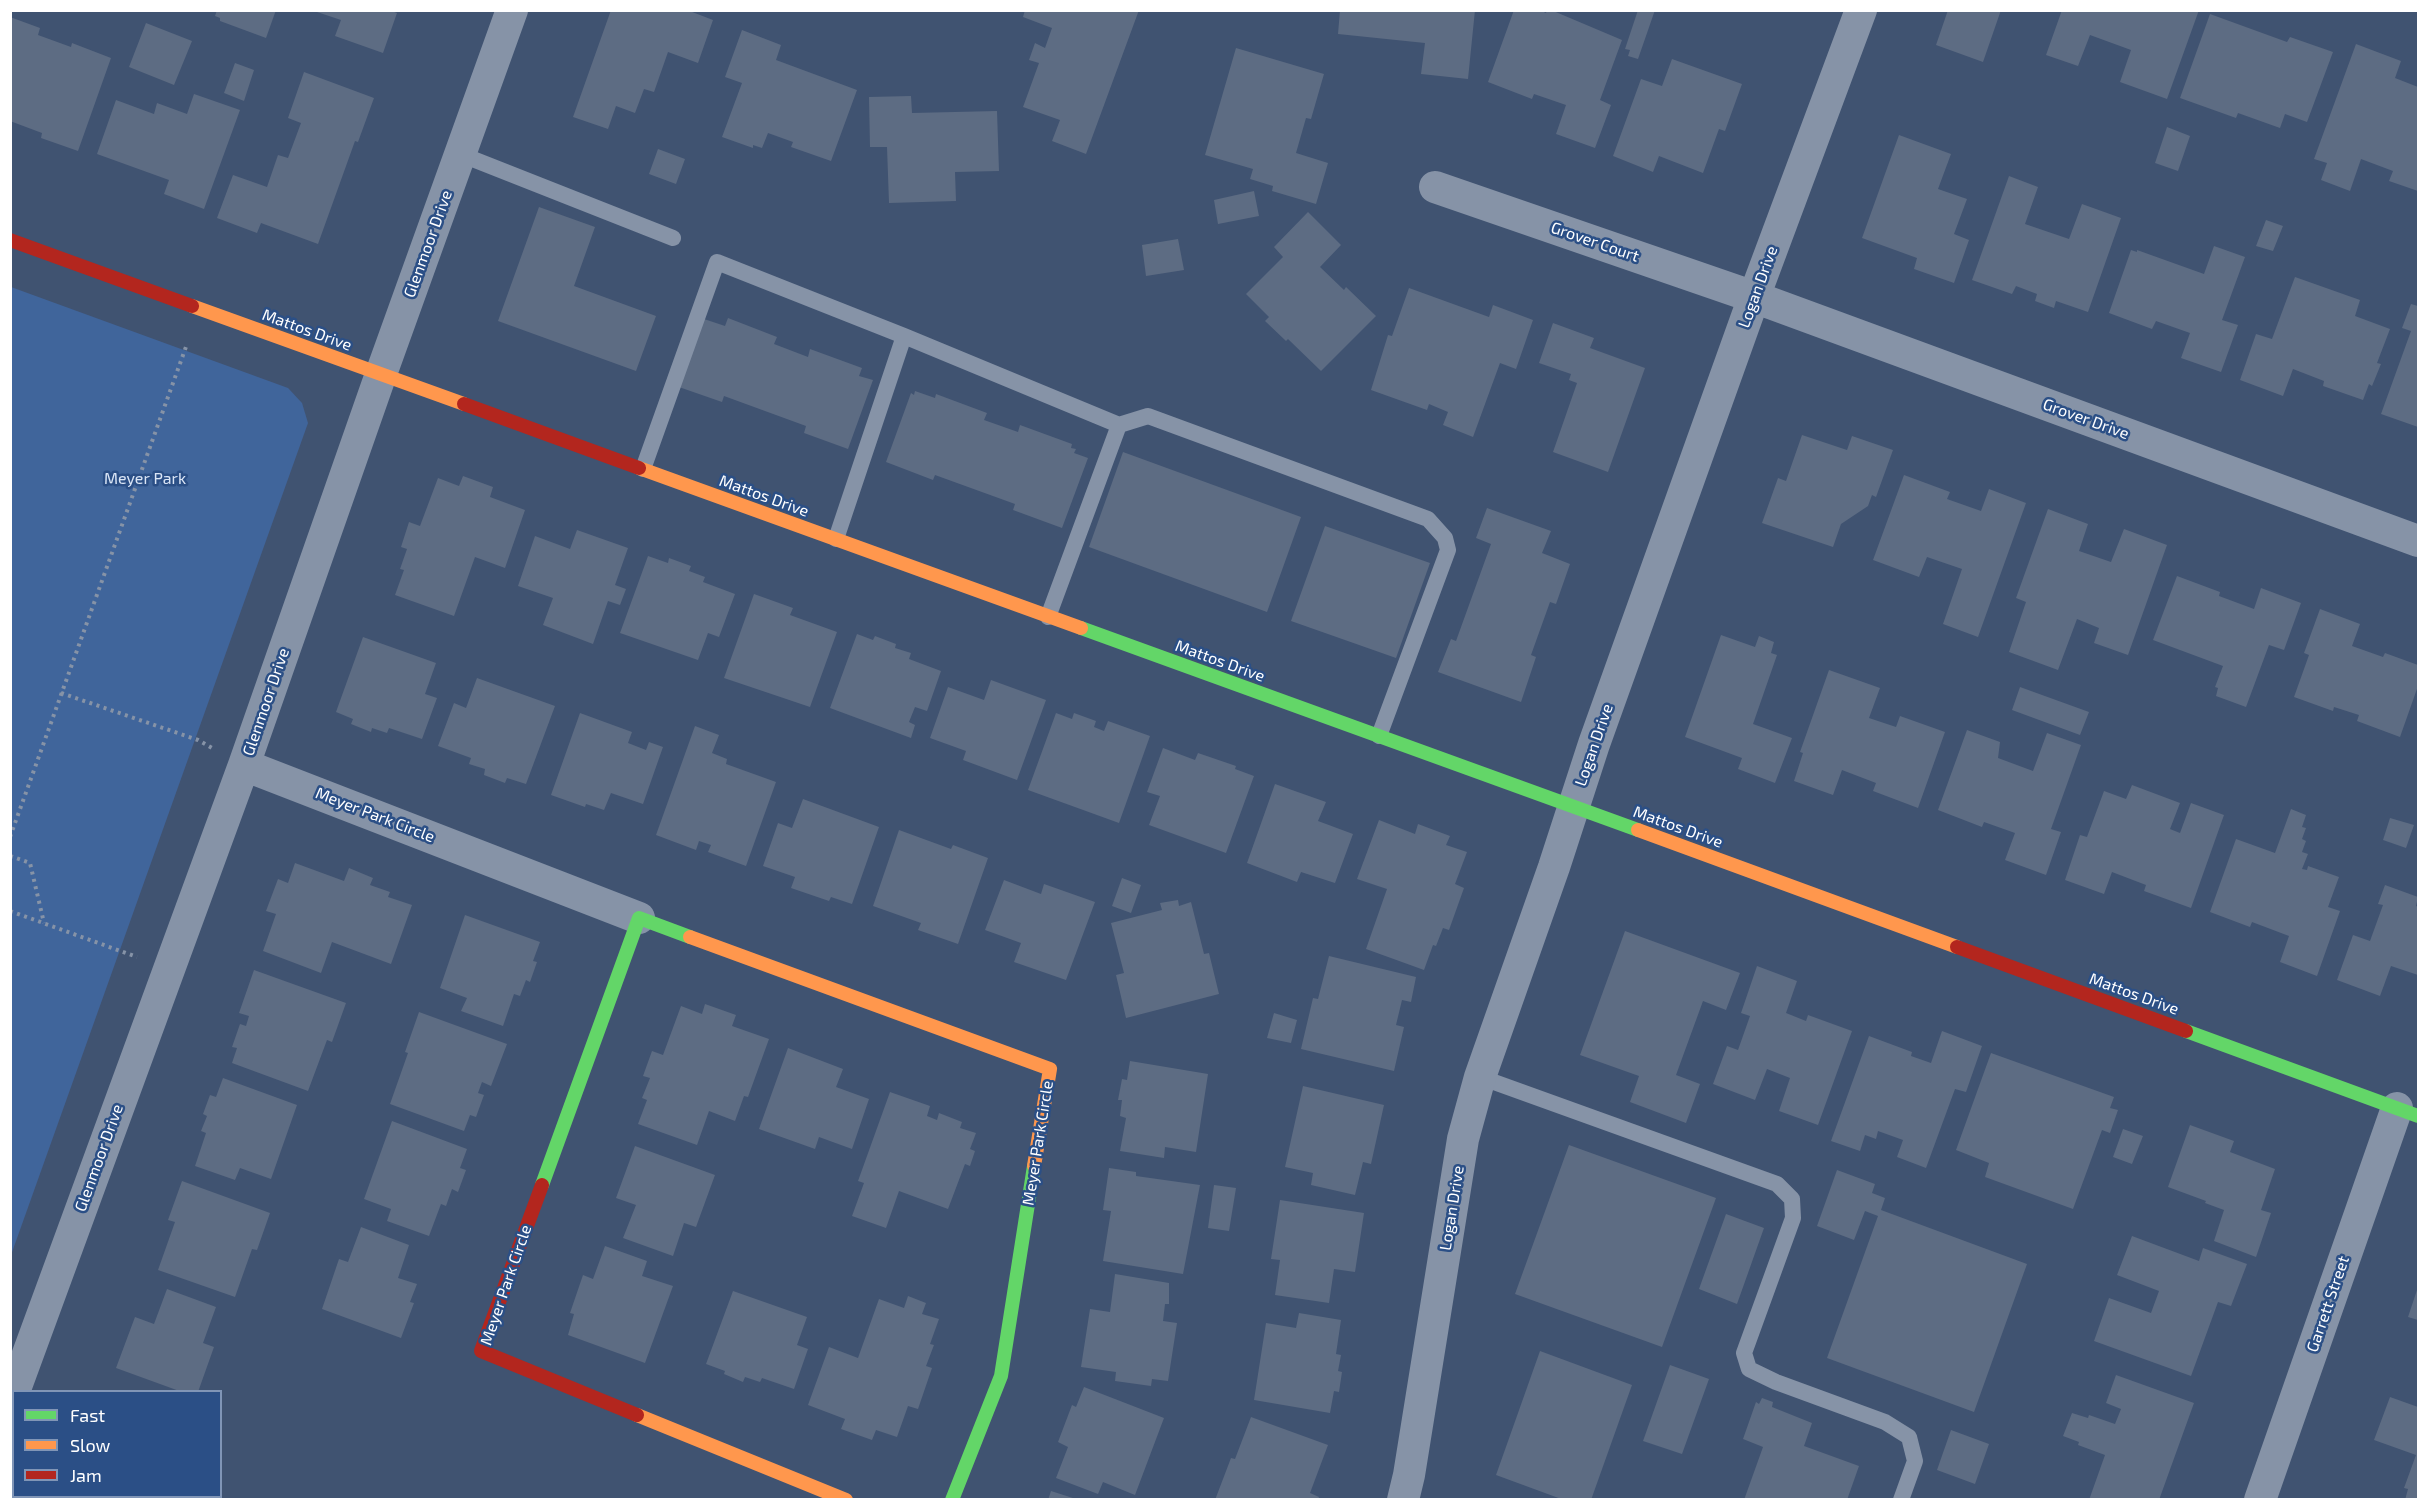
<!DOCTYPE html>
<html>
<head>
<meta charset="utf-8">
<style>
	body { margin:0 }
	#map { position:relative; width:2429px; height:1510px; overflow:hidden; background:#405371; font-family:"Exo 2",sans-serif }
	canvas { display:block }
	.frame { position:absolute; inset:0; border:12px solid #fff; pointer-events:none }
	.legend { position:absolute; left:12px; top:1390px; width:210px; height:108px; box-sizing:border-box; background:#2b4f86; border:2px solid #8095b6; margin:0; padding:8px 10px; list-style:none; font-size:18px; color:#fff }
	.legend li { display:flex; align-items:center; gap:12px; height:30px }
	.legend b { width:30px; border:2px solid #8095b6 }
</style>
</head>
<body>
<div id="map">
<canvas width="2429" height="1510"></canvas>
<div class="frame"></div>
<ul class="legend">
<li><b style="height:8px;background:#63d668"></b>Fast</li>
<li><b style="height:8px;background:#ff974d"></b>Slow</li>
<li><b style="height:8px;background:#b3261e"></b>Jam</li>
</ul>
</div>
<script>
const ctx = document.querySelector('canvas').getContext('2d');
ctx.lineJoin = 'round';
function paint(path, color) {
  ctx.fillStyle = color;
  ctx.fill(path, 'evenodd');
}
function poly(rows) {
  const path = new Path2D();
  for (const r of rows) {
    path.moveTo(r[0], r[1]);
    for (let i = 2; i < r.length; i += 2) path.lineTo(r[i], r[i + 1]);
  }
  return path;
}
function strokePath(path, color, width, dash) {
  ctx.strokeStyle = color;
  ctx.lineWidth = width;
  ctx.lineCap = dash ? 'butt' : 'round';
  ctx.setLineDash(dash || []);
  ctx.stroke(path);
}
function drawText(font, color, halo, rows, align = 'center') {
  ctx.font = font + ' "Exo 2",sans-serif';
  ctx.lineWidth = 5;
  ctx.setLineDash([]);
  ctx.textBaseline = 'middle';
  ctx.strokeStyle = halo;
  ctx.fillStyle = color;
  for (const [text, x, y, turn = 0] of rows) {
    ctx.save();
    ctx.translate(x, y);
    ctx.rotate((+turn || 0) * Math.PI / 180);
    ctx.textAlign = isNaN(turn) ? turn : align;
    if (halo) ctx.strokeText(text, 0, 0);
    ctx.fillText(text, 0, 0);
    ctx.restore();
  }
}
paint(poly([
	[11,287,288,388,302,403,308,423,11,1255]
]), '#40659b');
paint(poly([
	[217,10,276,10,266,38,220,21,220,18,215,16],
	[389,10,397,13,383,53,335,36,341,20,314,11],
	[611,10,653,12,653,10,687,10,713,20,698,63,668,52,654,92,644,89,635,113,616,106,608,129,573,117],
	[1025,10,1139,10,1086,154,1052,141,1060,120,1023,107,1039,63,1029,60,1035,43,1045,48,1052,28,1023,17],
	[1340,10,1475,10,1468,79,1421,74,1425,43,1338,34],
	[1514,10,1539,10,1546,13,1547,10,1551,10,1622,40,1600,100,1611,105,1595,148,1556,134,1566,105,1534,94,1532,99,1488,82],
	[1638,10,1655,10,1638,59,1628,56,1630,50,1625,49],
	[1948,10,2001,10,1983,62,1936,45],
	[2062,10,2199,10,2167,99,2120,82,2131,50,2090,35,2078,66,2046,55],
	[2210,14,2287,42,2290,37,2333,52,2307,122,2285,114,2280,128,2238,113,2236,118,2180,98],
	[10,17,40,28,38,35,71,47,72,43,111,58,78,151,41,138,42,133,10,121],
	[146,23,192,41,174,85,129,67],
	[742,30,781,45,776,60,857,90,831,161,791,147,793,142,768,133,762,148,753,145,753,148,722,137,742,83,725,77],
	[2356,44,2401,61,2395,78,2418,87,2418,191,2389,181,2393,171,2361,159,2350,191,2321,180,2327,163,2314,159],
	[1236,48,1324,74,1311,119,1306,118,1296,153,1328,163,1316,204,1272,191,1273,186,1250,179,1253,169,1205,155],
	[1672,59,1742,84,1725,131,1719,129,1703,173,1659,156,1653,172,1613,156,1641,79,1662,86],
	[235,63,254,70,244,101,224,93],
	[304,72,374,98,358,142,355,141,318,244,261,223,257,233,217,218,233,175,267,187,278,155,288,158,301,123,288,118],
	[194,94,240,110,204,209,164,194,169,180,97,154,116,100,154,114,157,103,187,114],
	[911,96,912,113,997,111,999,171,955,172,956,201,889,203,887,147,870,147,869,97],
	[2167,127,2190,136,2178,171,2155,163],
	[1899,135,1951,154,1938,189,1967,199,1954,234,1969,240,1954,283,1914,269,1917,258,1862,238],
	[658,149,685,159,676,184,649,174],
	[2009,176,2038,187,2025,224,2069,239,2082,204,2121,218,2088,312,2056,301,2054,308,2035,301,2037,294,2016,286,2012,294,1972,280],
	[1254,191,1259,216,1218,224,1214,200],
	[539,207,595,227,574,286,656,316,636,371,498,321],
	[1308,212,1341,245,1320,267,1344,290,1346,287,1376,316,1321,371,1288,339,1286,341,1265,321,1269,317,1246,294,1283,257,1274,247],
	[2266,220,2283,226,2273,251,2256,246],
	[1178,239,1184,270,1146,276,1142,245],
	[2214,246,2245,257,2222,320,2238,325,2221,372,2181,358,2190,333,2156,321,2152,329,2109,313,2131,250,2137,252,2137,250,2204,274],
	[2295,277,2360,300,2355,316,2390,329,2377,363,2381,364,2372,386,2369,384,2363,400,2323,386,2324,381,2293,369,2283,396,2240,380,2256,334,2272,339],
	[1409,288,1489,317,1493,305,1533,320,1516,369,1500,363,1473,437,1443,425,1448,412,1429,404,1427,410,1371,390,1388,335,1392,336],
	[2411,304,2418,306,2418,427,2381,414,2411,331,2402,328],
	[701,318,725,326,728,318,777,337,774,344,808,357,810,349,862,368,859,376,873,380,848,449,804,433,806,426,724,396,722,402,676,386],
	[1553,323,1594,338,1590,348,1645,368,1608,472,1553,452,1577,383,1569,380,1571,374,1539,363],
	[915,391,935,398,936,394,987,413,984,420,1018,432,1020,425,1072,444,1071,448,1076,449,1074,453,1088,458,1062,528,1013,510,1015,504,935,475,933,480,886,462,911,393,914,395],
	[1802,435,1847,450,1852,436,1893,450,1876,497,1872,495,1868,506,1841,524,1833,547,1762,523,1778,478,1786,481],
	[1123,452,1301,517,1267,612,1089,547],
	[1904,475,1950,492,1947,499,1981,511,1989,489,2026,503,1978,637,1943,624,1962,569,1927,557,1919,577,1873,560],
	[463,476,493,487,490,497,525,510,505,568,475,557,454,616,395,595,404,570,400,569,407,549,401,547,409,522,420,526,438,478,459,486],
	[1487,508,1551,531,1542,553,1570,564,1556,604,1550,602,1531,655,1536,657,1521,702,1438,672,1451,639,1456,641,1491,544,1476,538],
	[2048,509,2088,524,2079,551,2111,562,2124,529,2167,545,2128,655,2094,643,2099,628,2077,619,2058,670,2009,652,2026,602,2016,598],
	[1325,526,1430,563,1396,658,1291,621],
	[577,530,628,548,615,585,626,589,620,605,608,601,593,644,543,625,553,598,518,586,535,536,570,549],
	[648,556,668,563,669,558,691,566,689,571,705,577,703,582,735,594,719,637,708,633,698,660,620,633],
	[2177,576,2220,592,2219,596,2254,609,2261,588,2301,603,2284,650,2269,645,2246,707,2216,696,2218,688,2215,687,2223,666,2153,640],
	[754,594,793,608,790,615,837,632,810,707,724,678],
	[2320,609,2360,624,2352,646,2383,657,2385,653,2418,665,2418,686,2400,737,2357,721,2359,715,2334,707,2333,711,2294,697,2309,655,2304,653],
	[857,634,873,640,875,636,896,644,895,648,911,653,909,659,941,671,927,711,915,707,909,722,915,725,911,738,830,708],
	[1721,635,1755,647,1759,636,1774,642,1771,653,1777,655,1753,724,1792,738,1775,783,1738,769,1742,758,1685,737],
	[363,637,436,663,425,694,437,698,422,739,389,728,387,733,372,728,371,732,351,724,353,719,336,712],
	[1829,670,1880,688,1869,718,1896,727,1900,716,1945,732,1918,808,1873,791,1876,783,1842,770,1833,795,1794,781,1803,753,1800,752],
	[477,678,555,706,526,784,507,778,505,783,484,775,485,769,469,764,471,758,438,746,454,703,466,708],
	[991,680,1046,700,1017,780,963,760,966,751,930,738,948,687,984,700],
	[2020,687,2089,712,2080,735,2012,710],
	[580,713,632,732,628,743,646,750,649,742,663,747,643,804,611,793,604,810,586,804,585,807,551,795],
	[1056,713,1072,719,1074,713,1096,721,1094,727,1104,731,1108,721,1150,736,1119,823,1028,790],
	[695,726,719,735,712,753,727,759,726,764,776,782,746,866,708,852,711,845,699,841,696,850,656,835],
	[1967,730,2000,742,1998,758,2033,771,2047,733,2081,745,2051,829,2061,832,2046,875,2005,860,2015,833,1984,822,1982,827,1938,810],
	[1163,748,1195,760,1198,753,1236,766,1235,769,1254,776,1226,853,1149,825,1160,796,1147,792],
	[1275,784,1326,802,1318,821,1353,834,1335,883,1301,872,1297,882,1247,863],
	[2132,785,2180,803,2170,829,2180,833,2191,803,2224,815,2191,908,2144,891,2146,885,2112,872,2104,894,2065,880,2080,835,2087,837,2104,791,2126,799],
	[803,799,879,827,852,904,831,897,829,901,791,888,795,877,763,866,778,823,792,828],
	[2291,809,2306,815,2302,827,2306,828,2302,839,2306,841,2302,852,2308,854,2302,869,2307,870,2308,866,2339,877,2328,907,2340,911,2317,976,2280,962,2289,936,2252,922,2250,927,2210,912,2236,839,2275,853],
	[2390,818,2414,825,2406,848,2383,840],
	[1379,820,1415,834,1418,824,1450,836,1446,845,1467,852,1455,884,1464,888,1449,930,1443,928,1436,946,1433,945,1424,970,1366,949,1387,889,1357,879],
	[899,830,951,849,953,845,988,858,958,944,918,930,921,923,873,906],
	[295,863,344,881,349,868,373,878,370,885,390,892,388,897,412,905,391,964,332,942,321,973,263,951,276,914,266,911,278,879,288,883],
	[1122,878,1141,885,1131,913,1112,906],
	[1004,880,1041,894,1044,884,1095,902,1066,980,1014,962,1021,943,985,930],
	[2385,885,2418,897,2416,906,2418,907,2418,975,2391,966,2380,996,2337,980,2353,935,2370,941,2383,905,2378,904],
	[1178,900,1179,906,1191,902,1204,954,1209,953,1219,994,1126,1018,1116,975,1124,973,1111,923,1162,910,1160,903],
	[465,915,540,942,533,961,537,962,530,982,526,980,520,996,514,994,503,1026,461,1011,467,998,440,988],
	[1625,931,1740,973,1726,1010,1703,1001,1676,1075,1700,1084,1686,1123,1630,1102,1639,1076,1580,1055],
	[1329,956,1416,977,1411,1002,1402,1000,1396,1025,1404,1027,1394,1071,1301,1049,1313,998,1318,999],
	[1757,966,1797,981,1786,1013,1806,1021,1808,1015,1852,1031,1818,1125,1779,1111,1790,1078,1767,1069,1755,1100,1713,1084,1727,1046,1738,1050,1750,1016,1741,1013],
	[254,970,346,1003,332,1042,327,1040,308,1091,232,1063,237,1048,232,1047,240,1024,246,1026,249,1016,239,1013],
	[705,1004,736,1015,732,1026,769,1039,748,1097,744,1096,735,1121,709,1111,697,1145,638,1124,647,1100,642,1098,650,1078,643,1076,652,1051,663,1055,681,1006,702,1014],
	[419,1012,507,1044,491,1086,482,1082,478,1093,484,1095,476,1117,470,1115,464,1131,390,1104,408,1053,405,1052],
	[1274,1013,1297,1020,1291,1043,1267,1038],
	[1942,1031,1982,1046,1966,1092,1955,1089,1926,1168,1897,1157,1903,1140,1878,1131,1876,1139,1865,1135,1860,1151,1831,1141,1869,1036,1912,1052,1911,1056,1931,1063],
	[788,1048,843,1069,836,1087,869,1099,852,1149,819,1137,815,1149,759,1129],
	[1991,1053,2114,1097,2110,1108,2118,1110,2110,1133,2102,1130,2073,1209,1985,1177,1989,1163,1956,1150],
	[1130,1061,1208,1074,1196,1152,1165,1147,1164,1158,1120,1151,1126,1118,1120,1116,1122,1100,1118,1100,1122,1079,1127,1080],
	[223,1078,297,1105,271,1179,240,1168,235,1180,195,1166,206,1133,201,1131,207,1116,203,1114,210,1095,216,1097],
	[1303,1086,1384,1105,1371,1164,1363,1162,1355,1195,1311,1185,1313,1173,1285,1167],
	[890,1092,930,1106,927,1116,937,1120,939,1113,962,1122,960,1128,976,1133,970,1149,975,1151,970,1166,965,1164,948,1209,899,1191,886,1228,852,1216,864,1183,858,1181],
	[392,1121,467,1149,460,1168,466,1170,458,1192,452,1189,446,1206,441,1204,429,1236,387,1221,391,1209,364,1199],
	[2190,1125,2234,1141,2230,1152,2275,1169,2261,1210,2271,1213,2256,1257,2214,1241,2224,1210,2205,1203,2206,1201,2168,1187],
	[2123,1129,2143,1136,2132,1164,2113,1157],
	[1569,1145,1716,1198,1662,1347,1515,1294],
	[635,1146,715,1175,696,1227,684,1223,673,1256,623,1238,636,1205,616,1198],
	[1109,1168,1136,1172,1136,1176,1200,1185,1183,1274,1103,1261,1111,1211,1103,1210],
	[1837,1170,1875,1184,1872,1193,1885,1198,1881,1210,2027,1264,1974,1412,1827,1358,1878,1216,1865,1211,1854,1240,1817,1226],
	[182,1181,270,1213,257,1250,252,1249,235,1297,158,1270,175,1222,168,1220],
	[1214,1185,1236,1188,1229,1231,1208,1228],
	[1280,1200,1364,1213,1355,1272,1334,1269,1329,1303,1275,1295,1280,1260,1271,1259],
	[1726,1214,1764,1228,1737,1304,1699,1289],
	[361,1227,409,1245,398,1278,417,1284,410,1302,414,1303,401,1338,322,1309,339,1259,348,1262],
	[2132,1236,2199,1261,2203,1248,2247,1264,2231,1306,2218,1302,2191,1376,2094,1341,2109,1298,2151,1313,2159,1291,2117,1275],
	[605,1246,647,1261,642,1276,673,1286,645,1363,568,1335,574,1314,570,1313,583,1275,593,1279],
	[1115,1274,1169,1283,1169,1304,1165,1304,1163,1321,1177,1323,1168,1381,1152,1379,1151,1386,1115,1381,1116,1372,1081,1367,1090,1309,1110,1312],
	[2418,1287,2418,1320,2408,1317],
	[167,1289,216,1307,203,1343,214,1347,198,1392,182,1392,116,1368,135,1317,154,1324],
	[733,1291,807,1317,797,1345,808,1349,794,1389,762,1378,760,1382,745,1377,743,1382,724,1374,725,1371,706,1364],
	[908,1296,926,1303,922,1314,939,1319,930,1344,934,1345,926,1366,932,1368,918,1409,908,1406,897,1437,876,1430,872,1440,841,1429,845,1419,808,1405,829,1347,858,1358,879,1299,904,1308],
	[1299,1313,1341,1320,1336,1354,1341,1355,1338,1371,1342,1372,1339,1392,1334,1391,1330,1413,1254,1400,1266,1323,1296,1328],
	[1540,1351,1632,1385,1591,1500,1564,1500,1496,1475],
	[1670,1365,1709,1379,1682,1454,1643,1441],
	[2116,1375,2194,1403,2159,1500,2089,1500,2105,1455,2078,1445,2079,1442,2063,1436,2072,1413,2088,1418,2089,1415,2115,1424,2121,1409,2106,1403],
	[1084,1387,1164,1418,1135,1495,1103,1482,1098,1494,1056,1478,1068,1447,1058,1442,1072,1405,1076,1407],
	[2390,1397,2418,1407,2418,1500,2405,1500,2408,1489,2404,1488,2416,1455,2374,1440],
	[1762,1398,1773,1402,1772,1407,1812,1423,1804,1446,1859,1466,1847,1500,1744,1500,1763,1447,1743,1439,1756,1402,1759,1404],
	[1251,1417,1328,1445,1310,1493,1319,1497,1318,1500,1215,1500,1231,1458,1235,1459],
	[1951,1430,1989,1444,1975,1484,1937,1470],
	[1051,1491,1076,1499,1076,1500,1048,1500]
]), '#5d6c83');
strokePath(poly([
	[61,693,198,740,212,748],
	[10,837,187,344],
	[10,856,30,863,44,923],
	[10,911,137,957]
]), '#8693a7', 4, [3, 4.5]);
strokePath(poly([
	[460,154,673,238],
	[643,469,717,262,904,336,1119,425],
	[836,539,904,336],
	[1048,617,1119,425,1148,416,1428,519,1445,538,1448,550,1379,736],
	[1480,1077,1777,1184,1792,1199,1793,1218,1744,1353,1749,1369,1776,1382,1885,1422,1909,1437,1915,1461,1901,1500]
]), '#8693a7', 16);
strokePath(poly([
	[1435,187,1754,297,2418,541],
	[244,765,639,918],
	[14,1392,244,765,381,374,512,10],
	[1403,1500,1409,1475,1463,1139,1480,1077,1554,867,1594,744,1754,297,1861,10],
	[2260,1500,2397,1108]
]), '#8693a7', 32);
strokePath(poly([
	[1081,628,1638,830],
	[2186,1031,2418,1116],
	[542,1185,639,918,690,937],
	[952,1500,1001,1376,1034,1166]
]), '#63d668', 14);
strokePath(poly([
	[192,306,464,404],
	[639,468,1081,628],
	[1638,830,1957,947],
	[690,937,1050,1069,1034,1166],
	[637,1415,846,1500]
]), '#ff974d', 14);
strokePath(poly([
	[10,240,192,306],
	[464,404,639,468],
	[1957,947,2186,1031],
	[542,1185,481,1351,637,1415]
]), '#b3261e', 14);
drawText('16px', '#fff', '#2b4f86', [
	["Grover Court",1595,242,19],
	["Glenmoor Drive",428,244,-70],
	["Logan Drive",1758,287,-70],
	["Mattos Drive",307,330,20],
	["Grover Drive",2086,419,20],
	["Mattos Drive",764,496,20],
	["Mattos Drive",1220,661,20],
	["Glenmoor Drive",266,702,-71],
	["Logan Drive",1594,745,-71],
	["Meyer Park Circle",375,815,21],
	["Mattos Drive",1678,827,20],
	["Mattos Drive",2134,994,20],
	["Meyer Park Circle",1038,1143,-81],
	["Glenmoor Drive",99,1158,-70],
	["Logan Drive",1452,1208,-81],
	["Meyer Park Circle",506,1285,-71],
	["Garrett Street",2328,1304,-71]
]);
drawText('16px', '#dae5f6', '#2b4f86', [
	["Meyer Park",145,479]
]);
</script>
</body>
</html>
